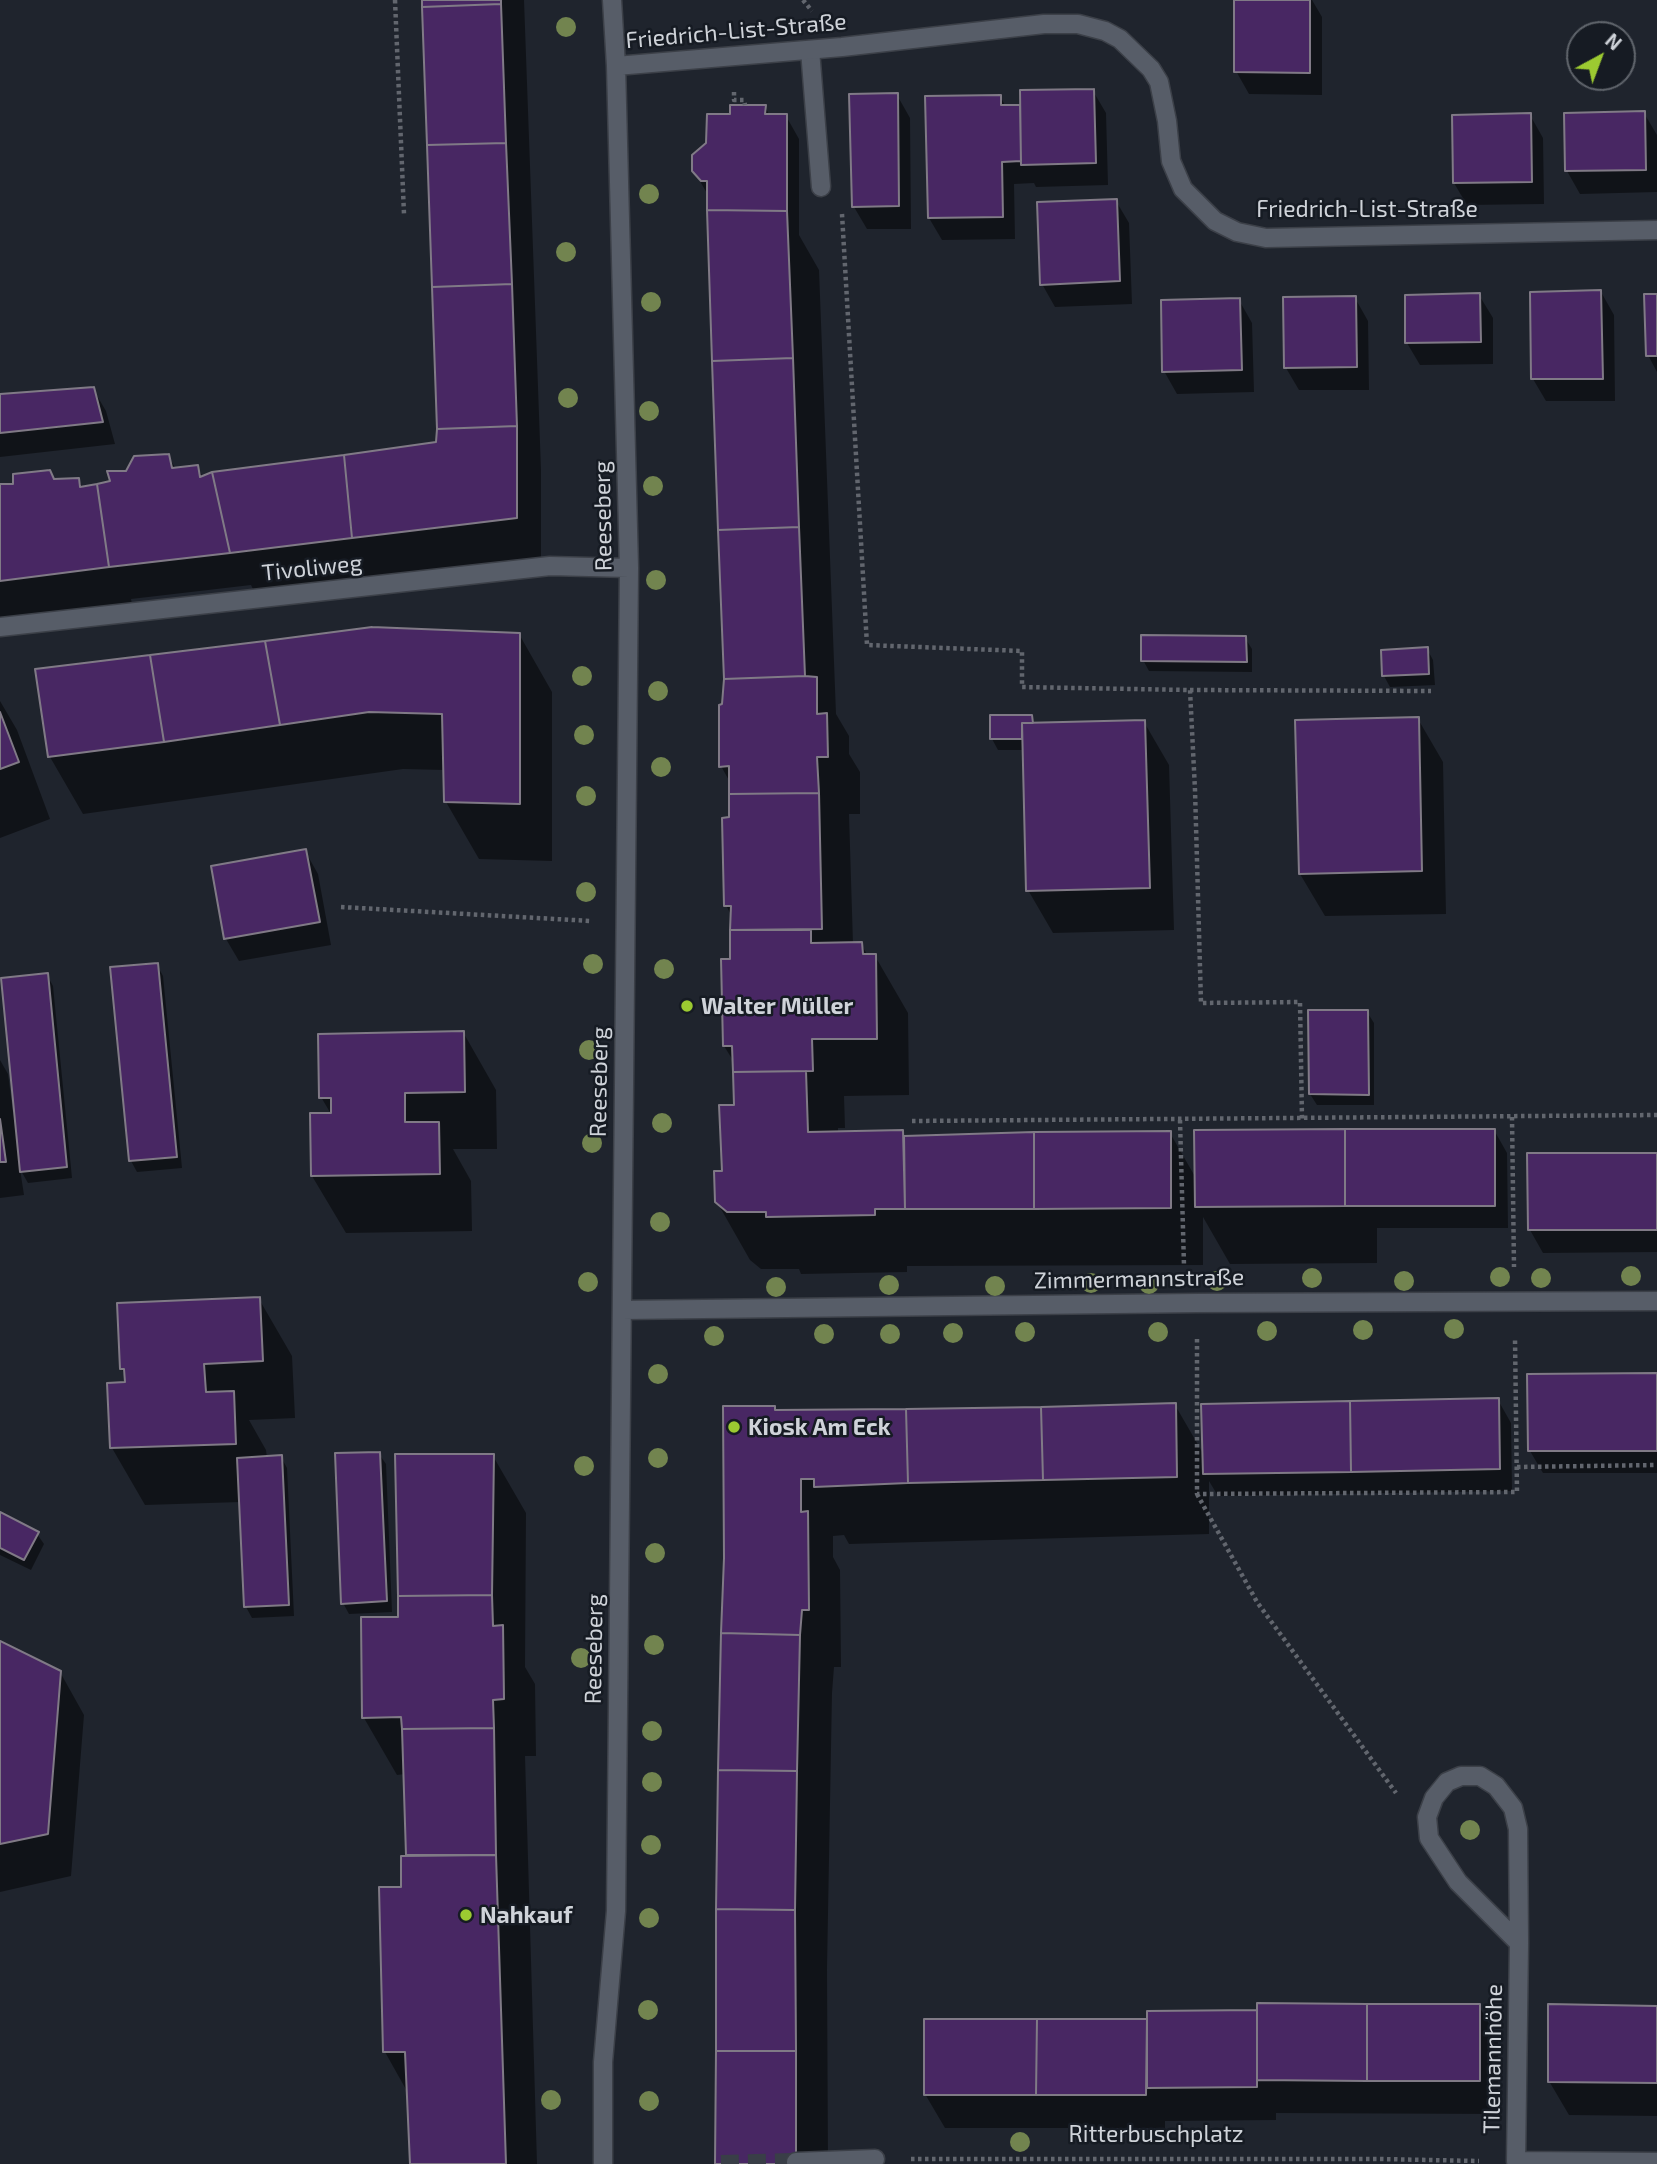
<!DOCTYPE html>
<html>
<head>
<meta charset="utf-8">
<style>
	body { margin:0 }
	#map { position:relative; width:1657px; height:2164px; overflow:hidden; background:#1f242d; font-family:"Exo 2",sans-serif }
	canvas { display:block }
	.north { position:absolute; left:1566px; top:21px; width:70px; height:70px; box-sizing:border-box; background:#161b23; border:2px solid #60656c; border-radius:50%; rotate:41deg; font-size:19px; font-weight:700; line-height:28px; text-align:center; color:#cfd3d9 }
	.north::after { content:''; display:block; margin:auto; width:24px; height:32px; background:#9cca31; clip-path:polygon(50% 0,100% 100%,50% 72%,0 100%) }
</style>
</head>
<body>
<div id="map">
<canvas width="1657" height="2164"></canvas>
<div class="north">N</div>
</div>
<script>
const ctx = document.querySelector('canvas').getContext('2d');
ctx.lineJoin = 'round';
function paint(path, color) {
  ctx.fillStyle = color;
  ctx.fill(path, 'evenodd');
}
function poly(rows) {
  const path = new Path2D();
  for (const r of rows) {
    path.moveTo(r[0], r[1]);
    for (let i = 2; i < r.length; i += 2) path.lineTo(r[i], r[i + 1]);
  }
  return path;
}
function strokePath(path, color, width, dash) {
  ctx.strokeStyle = color;
  ctx.lineWidth = width;
  ctx.lineCap = dash ? 'butt' : 'round';
  ctx.setLineDash(dash || []);
  ctx.stroke(path);
}
function drawText(font, color, halo, rows, align = 'center') {
  ctx.font = font + ' "Exo 2",sans-serif';
  ctx.lineWidth = 5;
  ctx.setLineDash([]);
  ctx.textBaseline = 'middle';
  ctx.strokeStyle = halo;
  ctx.fillStyle = color;
  for (const [text, x, y, turn = 0] of rows) {
    ctx.save();
    ctx.translate(x, y);
    ctx.rotate((+turn || 0) * Math.PI / 180);
    ctx.textAlign = isNaN(turn) ? turn : align;
    if (halo) ctx.strokeText(text, 0, 0);
    ctx.fillText(text, 0, 0);
    ctx.restore();
  }
}
paint(poly([
	[424,0,524,0,541,470,541,560,256,595,251,585,131,599,133,609,0,625,0,486,78,479,83,488,112,482,127,473,168,456,176,469,197,467,203,477,438,443],
	[1236,0,1312,0,1322,17,1322,95,1249,94,1236,71],
	[1093,91,1106,113,1108,185,1036,187,1034,183,1014,184,1015,239,942,240,929,218,1000,96,1006,107,1021,107],
	[897,95,910,118,911,229,867,229,854,207],
	[765,107,770,116,786,116,799,139,799,235,819,270,836,714,849,736,849,754,860,772,860,814,849,814,853,944,861,944,868,956,875,956,908,1013,909,1095,844,1096,845,1128,838,1128,838,1133,902,1132,906,1138,1170,1133,1197,1180,1494,1130,1507,1153,1508,1228,1377,1228,1377,1263,1230,1264,1203,1217,1203,1265,907,1266,907,1272,801,1274,799,1269,761,1269,750,1260,717,1202,735,1106,734,1062,724,1046,732,960,732,917,726,905,731,784,721,766,726,679,708,195,694,171,732,116],
	[1644,113,1657,135,1657,192,1580,194,1567,171,1566,114],
	[1530,115,1543,138,1544,204,1467,205,1454,183],
	[1116,201,1129,223,1132,304,1055,307,1042,284],
	[1601,292,1614,315,1615,401,1546,401,1533,379],
	[1479,295,1493,318,1493,364,1420,365,1407,343],
	[1657,295,1657,372,1648,355],
	[1355,298,1368,321,1369,390,1299,390,1286,368],
	[1239,300,1252,323,1254,392,1177,394,1164,371],
	[93,389,106,411,115,444,0,457,0,396],
	[519,634,552,692,552,861,479,859,446,802,445,770,403,769,83,814,50,757,37,671],
	[1245,638,1252,649,1252,672,1149,671,1143,660],
	[1427,649,1433,660,1435,685,1390,687,1384,676],
	[0,701,17,730,50,819,0,838],
	[1031,716,1036,725,1144,722,1169,765,1174,930,1053,933,1028,890,1025,750,998,750,992,739,992,717],
	[1418,719,1443,762,1446,914,1325,916,1300,874],
	[305,851,318,874,331,945,239,961,226,939],
	[157,965,163,976,182,1168,137,1172,131,1161],
	[47,975,53,986,72,1178,28,1183,20,1169,24,1195,0,1198,0,1060,8,1074,13,1112,16,1111],
	[1367,1012,1374,1023,1374,1105,1317,1105,1310,1094],
	[463,1032,496,1090,497,1149,453,1149,471,1181,472,1231,346,1233,312,1176,331,1114,321,1097],
	[1657,1154,1657,1252,1543,1253,1530,1230],
	[259,1299,292,1356,295,1418,249,1420,266,1450,267,1458,281,1457,287,1468,294,1616,252,1618,246,1607,241,1502,145,1505,112,1448,127,1383,122,1369],
	[1657,1375,1657,1473,1543,1473,1530,1451],
	[1498,1400,1511,1423,1512,1491,1218,1496,1209,1481,1209,1534,849,1544,844,1535,833,1536,833,1557,840,1570,841,1667,834,1667,832,1693,827,1969,828,2164,717,2164,774,1407,777,1412,1175,1405,1204,1455],
	[379,1454,386,1464,392,1612,349,1614,343,1603],
	[493,1456,526,1513,525,1667,535,1684,536,1756,525,1756,537,2164,412,2164,408,2093,385,2052,408,1857,405,1774,397,1775,364,1718,400,1619],
	[0,1514,37,1534,44,1544,31,1570,0,1555],
	[0,1643,60,1672,84,1715,71,1876,0,1892],
	[1479,2006,1498,2039,1498,2114,1276,2113,1276,2120,1165,2121,1165,2128,945,2128,925,2094,925,2021,1149,2021],
	[1657,2008,1657,2116,1569,2115,1549,2081]
]), '#0007');
const building = poly([
	[422,0,501,0,501,4,422,7,422,0],
	[1234,0,1310,0,1310,73,1234,72,1234,0],
	[501,4,506,143,427,145,422,7,501,4],
	[1094,89,1096,163,1021,165,1020,90,1094,89],
	[898,93,899,206,852,207,849,94,898,93],
	[1001,95,1001,105,1020,105,1021,161,1002,162,1003,217,928,218,925,96,1001,95],
	[730,105,766,105,765,114,787,114,787,211,707,210,707,181,701,181,692,171,692,155,706,143,707,114,730,114,730,105],
	[1645,111,1646,170,1565,171,1564,113,1645,111],
	[1531,113,1532,182,1453,183,1452,115,1531,113],
	[506,143,512,284,432,287,427,145,506,143],
	[1117,199,1120,281,1040,285,1037,202,1117,199],
	[707,210,787,211,793,358,712,361,707,210],
	[512,284,517,426,437,429,432,287,512,284],
	[1601,290,1603,379,1531,379,1530,292,1601,290],
	[1480,293,1481,342,1405,343,1405,295,1480,293],
	[1644,294,1657,294,1657,356,1646,356,1644,294],
	[1356,296,1357,367,1284,368,1283,297,1356,296],
	[1240,298,1242,370,1162,372,1161,300,1240,298],
	[793,358,799,527,718,530,712,361,793,358],
	[94,387,103,422,0,433,0,394,94,387],
	[517,426,517,518,352,538,344,455,436,442,437,429,517,426],
	[169,454,172,468,198,465,200,477,212,472,230,553,109,567,97,484,110,481,107,471,126,471,134,456,169,454],
	[344,455,352,538,230,553,212,472,344,455],
	[50,470,54,479,79,478,80,487,97,484,109,567,0,581,0,484,13,484,13,474,50,470],
	[799,527,805,676,724,679,718,530,799,527],
	[372,627,520,633,520,804,444,802,442,714,369,712,280,725,265,641,372,627],
	[1141,635,1246,636,1247,662,1141,661,1141,635],
	[265,641,280,725,164,742,150,655,265,641],
	[1428,647,1429,674,1382,676,1381,650,1428,647],
	[150,655,164,742,48,757,35,669,150,655],
	[805,676,817,677,817,714,827,713,828,757,817,757,819,793,729,794,729,766,719,767,719,705,722,704,724,679,805,676],
	[0,712,19,762,0,769,0,712],
	[990,715,1032,715,1033,723,1022,723,1022,739,990,739,990,715],
	[1419,717,1422,871,1299,874,1295,720,1419,717],
	[1145,720,1150,888,1026,891,1022,723,1145,720],
	[819,793,822,929,730,930,731,906,724,906,722,818,729,817,729,794,819,793],
	[306,849,320,922,224,939,211,866,306,849],
	[730,930,811,930,811,943,862,942,863,954,876,954,877,1039,812,1039,813,1071,733,1072,732,1046,723,1046,721,959,730,959,730,930],
	[158,963,177,1157,129,1161,110,967,158,963],
	[48,973,67,1167,20,1172,1,978,48,973],
	[1308,1010,1368,1010,1369,1095,1309,1094,1308,1010],
	[464,1031,465,1092,405,1093,405,1122,439,1122,440,1174,311,1176,310,1113,331,1113,331,1098,319,1098,318,1034,464,1031],
	[806,1071,808,1132,903,1130,905,1209,875,1209,875,1215,766,1217,766,1212,727,1212,715,1202,714,1171,722,1171,719,1105,734,1105,733,1072,806,1071],
	[0,1119,6,1162,0,1162,0,1119],
	[1345,1129,1345,1206,1195,1207,1194,1130,1345,1129],
	[1345,1129,1495,1129,1495,1206,1345,1206,1345,1129],
	[1171,1131,1171,1208,1034,1209,1034,1132,1171,1131],
	[1034,1132,1034,1209,905,1209,904,1136,1034,1132],
	[1527,1153,1657,1153,1657,1230,1528,1230,1527,1153],
	[260,1297,263,1361,204,1364,206,1392,234,1391,236,1444,110,1448,107,1383,125,1382,124,1369,120,1369,117,1303,260,1297],
	[1657,1373,1657,1451,1528,1451,1527,1374,1657,1373],
	[1499,1398,1500,1469,1351,1472,1350,1401,1499,1398],
	[1350,1401,1351,1472,1203,1474,1201,1404,1350,1401],
	[1176,1403,1177,1477,1043,1480,1041,1407,1176,1403],
	[723,1406,775,1406,775,1410,906,1409,908,1483,814,1487,814,1479,801,1479,801,1512,808,1511,809,1610,802,1610,800,1635,721,1633,724,1558,723,1406],
	[1041,1407,1043,1480,908,1483,906,1409,1041,1407],
	[380,1452,387,1601,341,1604,335,1453,380,1452],
	[395,1454,494,1454,492,1595,398,1596,395,1454],
	[282,1455,289,1605,244,1607,237,1458,282,1455],
	[0,1512,39,1532,24,1560,0,1548,0,1512],
	[492,1595,493,1626,503,1625,504,1699,493,1700,494,1728,402,1729,401,1717,362,1718,361,1617,398,1617,398,1596,492,1595],
	[721,1633,800,1635,797,1771,718,1770,721,1633],
	[0,1641,61,1671,48,1834,0,1844,0,1641],
	[494,1728,496,1855,406,1855,402,1729,494,1728],
	[718,1770,797,1771,795,1910,716,1909,718,1770],
	[496,1855,506,2164,410,2164,405,2052,383,2052,379,1887,401,1887,401,1856,496,1855],
	[716,1909,795,1910,796,2051,716,2051,716,1909],
	[1257,2003,1367,2004,1367,2081,1257,2080,1257,2003],
	[1367,2004,1480,2004,1480,2081,1367,2081,1367,2004],
	[1548,2004,1657,2006,1657,2083,1548,2082,1548,2004],
	[1257,2010,1257,2087,1147,2088,1147,2011,1257,2010],
	[924,2019,1037,2019,1036,2095,924,2095,924,2019],
	[1037,2019,1147,2019,1146,2095,1036,2095,1037,2019],
	[716,2051,796,2051,796,2164,715,2164,716,2051]
]);
paint(building, '#482763');
strokePath(building, '#807a86', 2);
strokePath(poly([
	[721,2164,796,2162]
]), '#393e47', 18, [18, 9]);
const service = poly([
	[810,50,821,187]
]);
const minor = poly([
	[616,66,842,47,1044,24,1078,24,1105,31,1120,39,1151,69,1159,82,1167,121,1171,161,1183,189,1215,221,1237,232,1266,238,1657,230],
	[0,627,550,566,629,568],
	[622,1310,1197,1303,1657,1301],
	[1519,1943,1458,1882,1429,1838,1427,1817,1434,1798,1447,1782,1461,1776,1480,1776,1496,1786,1513,1808,1518,1829,1519,1943,1516,2161,1657,2162],
	[796,2162,875,2159],
	[603,2164,603,2062,616,1911,629,568,616,66,612,0]
]);
strokePath(service, '#3c4048', 21);
strokePath(minor, '#3c4048', 21);
strokePath(poly([
	[395,0,404,214],
	[803,0,812,11],
	[734,92,734,100,744,100,745,105],
	[842,214,867,645,1022,651,1022,687,1190,690,1195,790,1201,1003,1300,1002,1302,1119],
	[1190,690,1431,691],
	[341,907,591,921],
	[1512,1117,1514,1267],
	[1180,1120,1184,1266],
	[912,1121,1657,1115],
	[1197,1339,1197,1494,1517,1492,1515,1339],
	[1517,1467,1657,1465],
	[1197,1494,1257,1602,1396,1793],
	[911,2159,1379,2159,1479,2161]
]), '#62666e', 4.5, [3.5, 3.5]);
strokePath(service, '#575d68', 18);
strokePath(minor, '#575d68', 18);
ctx.fillStyle = '#72844f';
for (const [x, y] of [
	[566,27],
	[649,194],
	[566,252],
	[651,302],
	[568,398],
	[649,411],
	[653,486],
	[656,580],
	[582,676],
	[658,691],
	[584,735],
	[661,767],
	[586,796],
	[586,892],
	[593,964],
	[664,969],
	[589,1050],
	[662,1123],
	[592,1143],
	[660,1222],
	[1631,1276],
	[1500,1277],
	[1312,1278],
	[1541,1278],
	[1217,1281],
	[1404,1281],
	[588,1282],
	[1091,1283],
	[1149,1284],
	[889,1285],
	[995,1286],
	[776,1287],
	[1454,1329],
	[1363,1330],
	[1267,1331],
	[1025,1332],
	[1158,1332],
	[953,1333],
	[824,1334],
	[890,1334],
	[714,1336],
	[658,1374],
	[658,1458],
	[584,1466],
	[655,1553],
	[654,1645],
	[581,1658],
	[652,1731],
	[652,1782],
	[1470,1830],
	[651,1845],
	[649,1918],
	[648,2010],
	[551,2100],
	[649,2101],
	[1020,2142]
]) {
  ctx.beginPath();
  ctx.arc(x, y, 10, 0, 2 * Math.PI);
  ctx.fill();
}
for (const [x, y, r, color] of [
	[687,1006,7,"#9cca31"],
	[734,1427,7,"#9cca31"],
	[466,1915,7,"#9cca31"]
]) {
  const dot = new Path2D();
  dot.arc(x, y, r, 0, 2 * Math.PI);
  ctx.fillStyle = color;
  ctx.fill(dot);
  strokePath(dot, '#161b23', 2.5);
}
drawText('23px', '#cfd3d9', '#161b23', [
	["Friedrich-List-Straße",736,31,-5],
	["Friedrich-List-Straße",1367,209],
	["Reeseberg",603,516,-91],
	["Tivoliweg",312,568,-6],
	["Reeseberg",599,1082,-89],
	["Zimmermannstraße",1139,1279,-1],
	["Reeseberg",594,1649,-89],
	["Tilemannhöhe",1493,2059,-89],
	["Ritterbuschplatz",1156,2134]
]);
drawText('bold 23px', '#cfd3d9', '#161b23', [
	["Walter Müller",701,1006],
	["Kiosk Am Eck",748,1427],
	["Nahkauf",480,1915]
], 'left');
</script>
</body>
</html>
